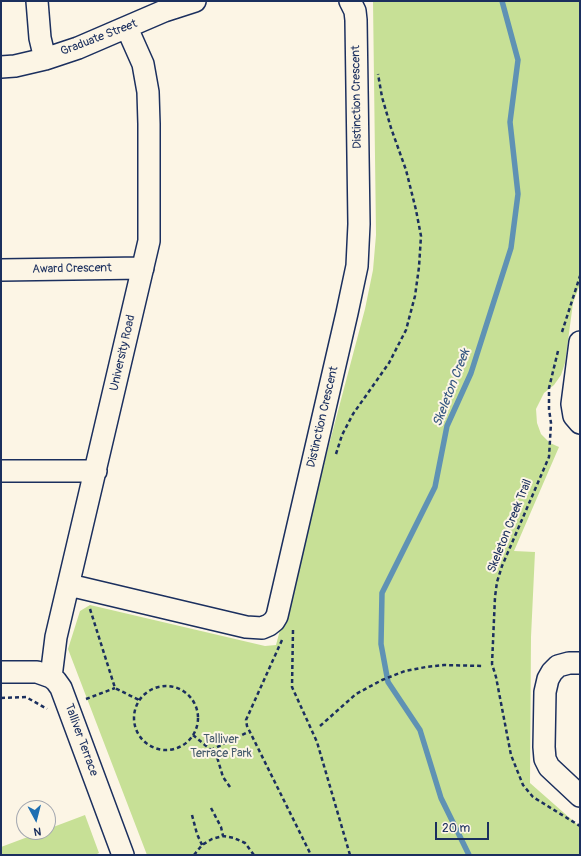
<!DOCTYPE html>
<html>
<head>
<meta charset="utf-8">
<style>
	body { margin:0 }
	#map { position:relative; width:581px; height:856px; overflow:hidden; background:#fcf5e5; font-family:Pangolin,sans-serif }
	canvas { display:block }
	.frame { position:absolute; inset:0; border:2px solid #1b2f5e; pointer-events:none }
	.north { position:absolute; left:16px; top:800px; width:40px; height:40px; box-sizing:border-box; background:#fcf5e5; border:1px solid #a2a6af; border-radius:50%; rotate:173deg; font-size:11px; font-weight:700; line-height:16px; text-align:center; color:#1b2f5e }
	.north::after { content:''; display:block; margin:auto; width:14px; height:18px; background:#1f6fb2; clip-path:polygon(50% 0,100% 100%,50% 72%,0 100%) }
	.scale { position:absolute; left:435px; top:822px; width:54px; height:18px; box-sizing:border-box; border:2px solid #1b2f5e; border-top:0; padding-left:5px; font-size:12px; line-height:14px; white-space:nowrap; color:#1b2f5e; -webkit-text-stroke:3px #fcf5e5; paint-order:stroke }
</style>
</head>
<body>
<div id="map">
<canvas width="581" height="856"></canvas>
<div class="frame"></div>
<div class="north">N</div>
<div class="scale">20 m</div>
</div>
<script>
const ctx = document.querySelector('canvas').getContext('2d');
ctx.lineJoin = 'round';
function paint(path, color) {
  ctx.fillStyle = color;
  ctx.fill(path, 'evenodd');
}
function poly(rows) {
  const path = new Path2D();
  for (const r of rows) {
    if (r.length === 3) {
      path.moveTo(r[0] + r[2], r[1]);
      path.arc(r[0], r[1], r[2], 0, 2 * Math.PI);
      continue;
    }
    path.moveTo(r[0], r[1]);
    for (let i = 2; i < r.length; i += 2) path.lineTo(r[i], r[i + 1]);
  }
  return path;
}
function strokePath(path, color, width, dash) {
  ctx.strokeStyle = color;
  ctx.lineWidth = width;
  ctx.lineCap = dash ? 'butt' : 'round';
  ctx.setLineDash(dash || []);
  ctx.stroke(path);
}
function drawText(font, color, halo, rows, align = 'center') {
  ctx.font = font + ' Pangolin,sans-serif';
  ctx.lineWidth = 4;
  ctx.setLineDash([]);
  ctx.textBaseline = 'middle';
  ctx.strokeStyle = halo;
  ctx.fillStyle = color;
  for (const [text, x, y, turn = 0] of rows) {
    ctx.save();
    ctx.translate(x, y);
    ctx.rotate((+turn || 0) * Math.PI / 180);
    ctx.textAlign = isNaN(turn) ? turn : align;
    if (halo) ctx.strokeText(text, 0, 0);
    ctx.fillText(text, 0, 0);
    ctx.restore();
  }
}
paint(poly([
	[373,1,580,1,580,284,573,303,565,363,561,375,554,385,544,393,536,409,537,423,541,434,550,443,559,447,514,551,535,552,531,637,530,783,580,827,580,855,147,855,68,649,80,611,90,605,265,646,276,645,365,309,373,270,376,235],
	[85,815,99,853,95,855,1,855,1,847,41,832,48,832,48,829]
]), '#c7e096');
strokePath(poly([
	[469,855,441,798,420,730,388,682,381,644,382,593,435,487,447,426,471,373,511,248,518,194,510,122,518,60,502,1]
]), '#5f92b4', 5.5);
const minor = poly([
	[37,1,40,38,45,59],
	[1,67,15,66,45,59,78,48,164,11,195,1],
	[1,270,143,268],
	[580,342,572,404,574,416,580,423],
	[1,471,96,471],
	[69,585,246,627,262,628,269,625,274,621,277,616,347,313,357,266,359,224,356,20,355,11,350,1],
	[580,663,569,663,558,666,552,672,548,679,545,692,544,747,545,759,549,767,580,796],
	[1,672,37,672,51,677,56,681,61,688,123,855],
	[51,677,56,637,149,241,149,124,148,92,143,64,127,28]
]);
strokePath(minor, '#1b2f5e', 24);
strokePath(poly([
	[562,332,580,276],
	[558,351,549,388,549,409,551,423,549,457,502,566,497,582,495,597,492,664,496,677,511,755,523,785,533,797,580,826],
	[336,454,342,435,353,414,389,363,406,330,415,296,419,267,421,236,416,210,406,170,391,128,382,97,378,74],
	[90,609,115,688,139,700],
	[293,630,292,687,317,742,350,855],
	[282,640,246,720,247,726,311,855],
	[166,718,32],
	[1,698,26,697,47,709],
	[86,699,115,688],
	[320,726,356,694,382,680,405,671,426,667,444,665,483,666],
	[193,735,211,750],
	[230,787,223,777,217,757,211,750,250,731],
	[211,808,221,827,223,836],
	[192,815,197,834,202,845],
	[194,855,202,845,212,839,223,836,234,838,245,843,254,855]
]), '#1b2f5e', 2.5, [4, 3]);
strokePath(minor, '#fcf5e5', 21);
drawText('12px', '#1b2f5e', '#fcf5e5', [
	["Graduate Street",99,38,-21],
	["Distinction Crescent",357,97,-91],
	["Award Crescent",72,269,-1],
	["University Road",123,353,-77],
	["Distinction Crescent",323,417,-77],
	["Skeleton Creek Trail",510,526,-68],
	["Talliver Terrace",81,740,70]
]);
drawText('12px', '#465b6c', '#fcf5e5', [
	["Talliver",221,740],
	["Terrace Park",221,754]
]);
drawText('italic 13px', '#375882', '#fcf5e5', [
	["Skeleton Creek",452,388,-69]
]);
</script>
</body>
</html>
